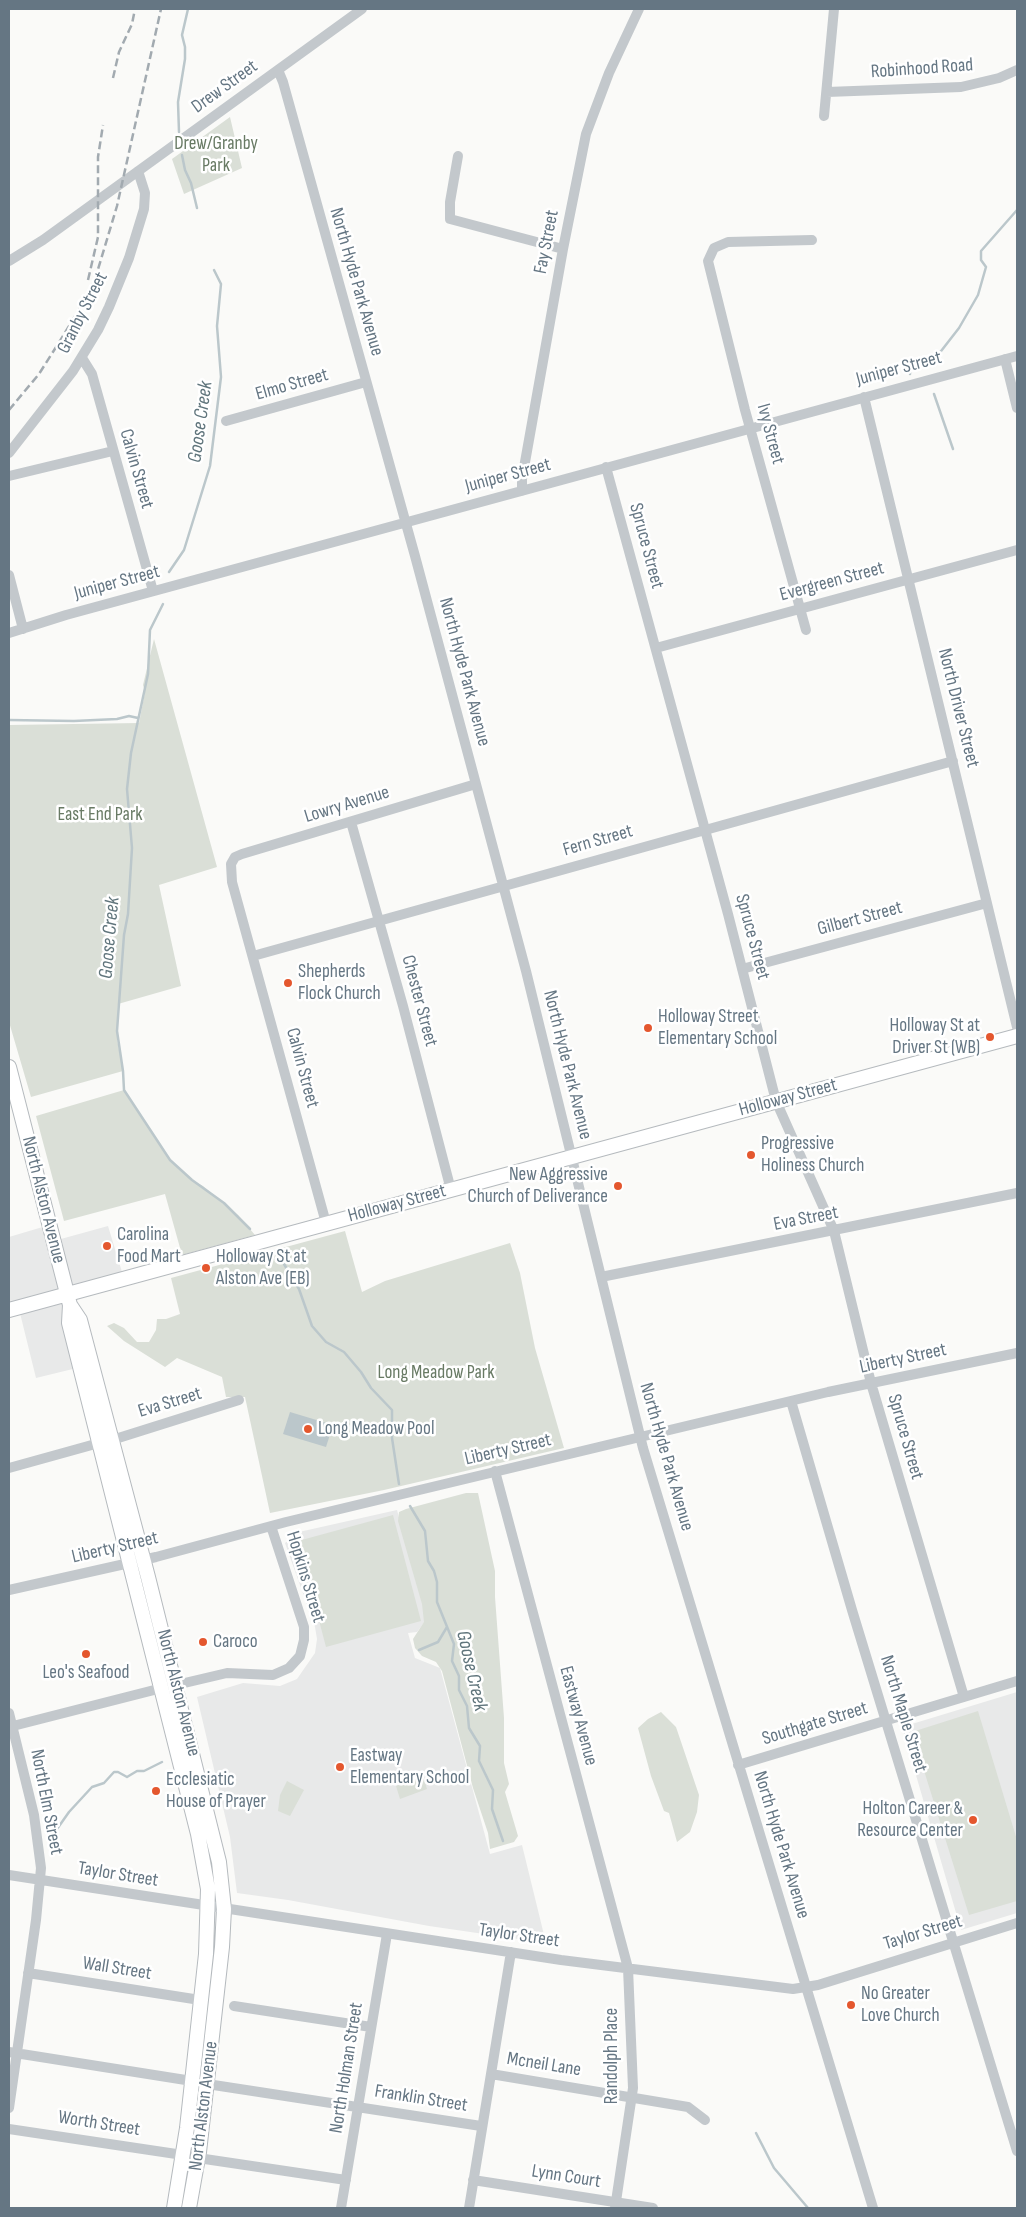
<!DOCTYPE html>
<html>
<head>
<meta charset="utf-8">
<style>
	body { margin:0 }
	#map { position:relative; width:1026px; height:2217px; overflow:hidden; background:#fafaf8; font-family:"Sofia Sans Condensed",sans-serif }
	canvas { display:block }
	.frame { position:absolute; inset:0; border:10px solid #657683; pointer-events:none }
</style>
</head>
<body>
<div id="map">
<canvas width="1026" height="2217"></canvas>
<div class="frame"></div>
</div>
<script>
const ctx = document.querySelector('canvas').getContext('2d');
ctx.lineJoin = 'round';
function paint(path, color) {
  ctx.fillStyle = color;
  ctx.fill(path, 'evenodd');
}
function poly(rows) {
  const path = new Path2D();
  for (const r of rows) {
    path.moveTo(r[0], r[1]);
    for (let i = 2; i < r.length; i += 2) path.lineTo(r[i], r[i + 1]);
  }
  return path;
}
function strokePath(path, color, width, dash) {
  ctx.strokeStyle = color;
  ctx.lineWidth = width;
  ctx.lineCap = dash ? 'butt' : 'round';
  ctx.setLineDash(dash || []);
  ctx.stroke(path);
}
function drawText(font, color, halo, rows, align = 'center') {
  ctx.font = font + ' "Sofia Sans Condensed",sans-serif';
  ctx.lineWidth = 5;
  ctx.setLineDash([]);
  ctx.textBaseline = 'middle';
  ctx.strokeStyle = halo;
  ctx.fillStyle = color;
  for (const [text, x, y, turn = 0] of rows) {
    ctx.save();
    ctx.translate(x, y);
    ctx.rotate((+turn || 0) * Math.PI / 180);
    ctx.textAlign = isNaN(turn) ? turn : align;
    if (halo) ctx.strokeText(text, 0, 0);
    ctx.fillText(text, 0, 0);
    ctx.restore();
  }
}
paint(poly([
	[46,1226,50,1242,108,1226,122,1272,60,1290,81,1367,36,1378,17,1301,9,1302,9,1237],
	[397,1510,427,1619,417,1632,408,1633,415,1658,440,1668,490,1854,522,1845,546,1943,429,1926,288,1900,237,1893,230,1837,197,1697,243,1683,280,1686,297,1679,315,1653,317,1639,315,1627,285,1543,299,1532],
	[1017,1692,1017,1913,961,1930,902,1727]
]), '#e8e9e9');
paint(poly([
	[230,117,242,168,184,194,172,159],
	[154,639,217,867,159,885,181,986,118,1004,117,1039,123,1071,31,1097,9,1022,9,725,139,723,145,692,143,685],
	[124,1090,170,1160,192,1180,203,1186,238,1215,255,1235,182,1255,165,1194,64,1221,36,1116],
	[345,1231,362,1292,385,1281,510,1243,520,1273,535,1348,564,1448,384,1490,270,1513,245,1397,226,1397,222,1377,177,1358,165,1367,124,1341,107,1326,114,1323,124,1328,137,1342,149,1342,156,1330,157,1319,166,1319,180,1314,171,1278],
	[466,1493,478,1493,495,1571,495,1597,504,1718,504,1763,509,1784,505,1792,518,1836,514,1842,490,1849,488,1833,473,1788,442,1671,436,1662,422,1656,415,1648,413,1639,424,1622,422,1604,398,1521,399,1512,406,1509],
	[393,1515,421,1621,326,1647,298,1541],
	[978,1711,1017,1840,1017,1901,969,1915,912,1732],
	[661,1712,676,1727,699,1795,697,1812,690,1832,677,1842,669,1813,664,1811,651,1776,638,1728,648,1719],
	[423,1776,427,1789,400,1799,396,1786],
	[287,1781,304,1790,290,1816,278,1811,280,1795]
]), '#dadfd7');
paint(poly([
	[290,1412,333,1425,326,1447,283,1434]
]), '#bbc7cb');
strokePath(poly([
	[179,132,178,102,185,59,185,47,182,35,188,9],
	[182,155,185,170,191,183,197,208],
	[910,374,910,370,922,360,938,355,959,328,978,295,986,267,981,260,981,251,1017,210],
	[934,394,953,449],
	[169,572,184,550,210,466,221,377,217,326,221,284,214,270],
	[163,604,150,630,148,674,131,753,127,789,132,848,128,914,124,935,117,1031,123,1071,124,1090,170,1160,192,1180,224,1203,250,1229],
	[9,720,74,721,117,719,129,716,138,718],
	[278,1254,299,1289,312,1326,326,1342,344,1352,361,1372,371,1388,392,1410,392,1438,399,1484],
	[410,1506,425,1531,428,1561,434,1571,437,1582,437,1602,454,1644,452,1661,459,1676,459,1690,467,1706,469,1728,480,1746,479,1761,493,1790,492,1809,503,1841],
	[419,1650,438,1642,447,1627],
	[50,1839,69,1812,92,1787,104,1783,114,1772,118,1772,127,1777,137,1771,144,1771,162,1762],
	[756,2133,774,2168,808,2208]
]), '#bbc7cb', 2.5);
const major = poly([
	[9,1067,70,1305,80,1320,148,1577,219,1862,224,1909,222,1947,199,2152,189,2208],
	[70,1305,69,1323,198,1834,208,1889,206,1954,187,2128,174,2208],
	[9,1310,1017,1036]
]);
strokePath(major, '#b5babe', 16);
strokePath(poly([
	[278,70,283,82,415,556,526,971,643,1448,873,2208],
	[827,92,961,87,999,78,1017,70],
	[824,116,834,9],
	[458,156,450,202,450,219,563,249],
	[9,261,43,240,362,9],
	[82,358,92,374,153,591],
	[1005,359,1017,408],
	[864,397,1017,1027],
	[226,421,366,382],
	[9,453,73,371,98,330,109,307,129,258,144,209,145,193,138,171],
	[606,467,728,914,776,1101,834,1231,871,1383,964,1697],
	[9,476,113,451],
	[522,491,522,479,563,249,586,134,609,73,639,9],
	[9,575,23,629],
	[806,630,745,410,708,261,714,248,728,242,812,240],
	[9,633,66,615,1017,356],
	[656,648,1017,550],
	[351,822,403,1006,451,1190],
	[253,956,953,761],
	[742,969,987,903],
	[326,1223,232,882,231,864,235,857,242,854,476,784],
	[601,1277,1017,1193],
	[791,1401,852,1610,1017,2151],
	[112,1440,239,1400],
	[9,1468,99,1443],
	[495,1471,628,1968,633,2088,615,2208],
	[9,1590,156,1557,286,1522,828,1392,1017,1353],
	[176,1685,227,1673,273,1675,289,1668,300,1656,304,1640,304,1627,271,1526],
	[9,1713,34,1815,41,1868,36,1920,9,2108],
	[9,1727,162,1688],
	[738,1765,1017,1681],
	[9,1875,561,1960,793,1989,818,1985,1017,1923],
	[28,1973,200,2000],
	[234,2006,371,2027],
	[9,2052,192,2081],
	[491,2074,688,2107,705,2120],
	[207,2084,481,2126],
	[9,2129,183,2155],
	[198,2158,346,2180],
	[473,2180,653,2208],
	[341,2208,387,1934],
	[469,2208,511,1952]
]), '#c3c8cc', 10);
strokePath(major, '#fff', 14);
strokePath(poly([
	[113,78,119,52,132,24,135,9],
	[88,280,98,237,98,157,103,125],
	[9,410,39,374,58,344,83,303,96,276,117,206,161,9]
]), '#a2aab0', 2.5, [8, 4]);
for (const [x, y, r, color] of [
	[288,983,5,"#e4572e"],
	[648,1028,5,"#e4572e"],
	[990,1037,5,"#e4572e"],
	[751,1155,5,"#e4572e"],
	[618,1186,5,"#e4572e"],
	[107,1246,5,"#e4572e"],
	[206,1268,5,"#e4572e"],
	[308,1429,5,"#e4572e"],
	[203,1642,5,"#e4572e"],
	[86,1654,5,"#e4572e"],
	[340,1767,5,"#e4572e"],
	[156,1791,5,"#e4572e"],
	[973,1820,5,"#e4572e"],
	[851,2005,5,"#e4572e"]
]) {
  const dot = new Path2D();
  dot.arc(x, y, r, 0, 2 * Math.PI);
  ctx.fillStyle = color;
  ctx.fill(dot);
  strokePath(dot, '#fff', 2);
}
drawText('19px', '#657683', '#fff', [
	["Robinhood Road",922,69,-4],
	["Drew Street",225,87,-36],
	["Fay Street",547,242,-79],
	["North Hyde Park Avenue",356,282,74],
	["Granby Street",83,313,-63],
	["Juniper Street",899,369,-15],
	["Elmo Street",292,385,-16],
	["Ivy Street",770,434,75],
	["Calvin Street",136,469,74],
	["Juniper Street",508,476,-15],
	["Spruce Street",646,546,75],
	["Evergreen Street",832,582,-15],
	["Juniper Street",117,583,-15],
	["North Hyde Park Avenue",464,672,75],
	["North Driver Street",958,708,76],
	["Lowry Avenue",347,805,-17],
	["Fern Street",598,841,-16],
	["Gilbert Street",860,919,-15],
	["Spruce Street",752,937,75],
	["Chester Street",419,1001,75],
	["North Hyde Park Avenue",567,1065,76],
	["Calvin Street",302,1068,75],
	["Holloway Street",788,1098,-15],
	["North Alston Avenue",43,1200,76],
	["Holloway Street",397,1204,-15],
	["Eva Street",806,1219,-11],
	["Liberty Street",903,1359,-12],
	["Eva Street",170,1403,-17],
	["Spruce Street",905,1437,74],
	["Liberty Street",508,1450,-13],
	["North Hyde Park Avenue",666,1457,74],
	["Liberty Street",115,1548,-13],
	["Hopkins Street",305,1577,73],
	["North Alston Avenue",178,1693,76],
	["North Maple Street",903,1714,73],
	["Eastway Avenue",578,1716,75],
	["Southgate Street",815,1724,-17],
	["North Elm Street",46,1802,79],
	["North Hyde Park Avenue",781,1845,73],
	["Taylor Street",118,1875,9],
	["Taylor Street",923,1933,-17],
	["Taylor Street",519,1936,8],
	["Wall Street",117,1969,9],
	["Randolph Place",612,2056,-90],
	["Mcneil Lane",544,2065,9],
	["North Holman Street",347,2068,-81],
	["Franklin Street",421,2099,9],
	["North Alston Avenue",204,2106,-83],
	["Worth Street",99,2124,9],
	["Lynn Court",566,2177,9]
]);
drawText('19px', '#687a64', '#fff', [
	["Drew/Granby",216,144],
	["Park",216,166],
	["East End Park",100,815],
	["Long Meadow Park",436,1373]
]);
drawText('19px', '#657683', '#fff', [
	["Shepherds",298,972],
	["Flock Church",298,994],
	["Holloway Street",658,1017],
	["Elementary School",658,1039],
	["Holloway St at",980,1026,"right"],
	["Driver St (WB)",980,1048,"right"],
	["Progressive",761,1144],
	["Holiness Church",761,1166],
	["New Aggressive",608,1175,"right"],
	["Church of Deliverance",608,1197,"right"],
	["Carolina",117,1235],
	["Food Mart",117,1257],
	["Holloway St at",216,1257],
	["Alston Ave (EB)",216,1279],
	["Long Meadow Pool",318,1429],
	["Caroco",213,1642],
	["Leo's Seafood",86,1673,"center"],
	["Eastway",350,1756],
	["Elementary School",350,1778],
	["Ecclesiatic",166,1780],
	["House of Prayer",166,1802],
	["Holton Career &",963,1809,"right"],
	["Resource Center",963,1831,"right"],
	["No Greater",861,1994],
	["Love Church",861,2016]
], 'left');
drawText('italic 20px', '#60757c', '#fff', [
	["Goose Creek",201,422,-82],
	["Goose Creek",110,938,-85],
	["Goose Creek",471,1671,77]
]);
</script>
</body>
</html>
